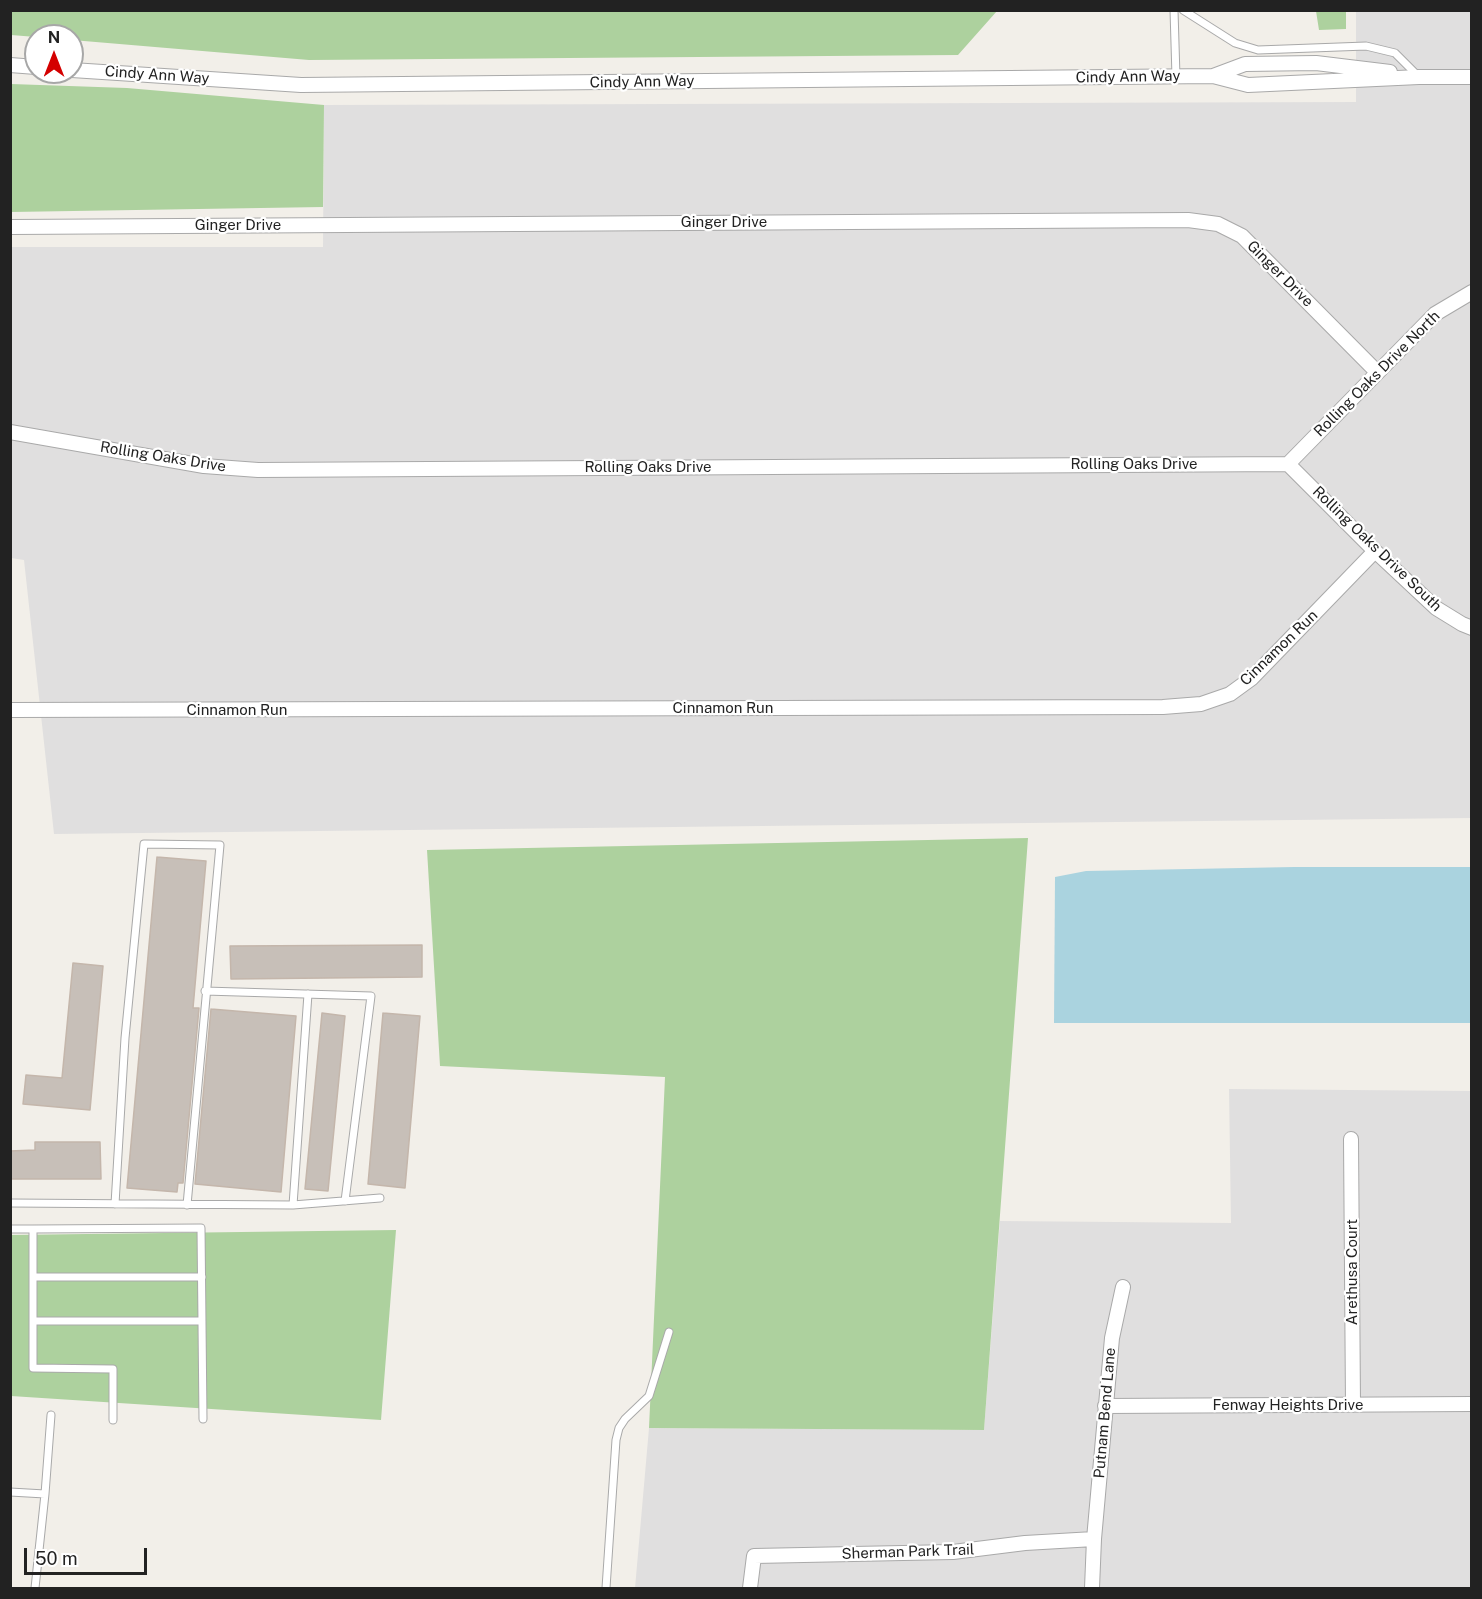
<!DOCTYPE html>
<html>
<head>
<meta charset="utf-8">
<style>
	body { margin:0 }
	#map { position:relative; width:1482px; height:1599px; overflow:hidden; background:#f2efe9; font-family:"Public Sans",sans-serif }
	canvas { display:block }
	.frame { position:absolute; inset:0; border:12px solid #222; pointer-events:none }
	.north { position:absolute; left:24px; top:24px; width:60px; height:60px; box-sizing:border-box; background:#fff; border:2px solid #a7a7a7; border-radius:50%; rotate:0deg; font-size:16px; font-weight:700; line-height:24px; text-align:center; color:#222 }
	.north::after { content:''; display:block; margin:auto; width:21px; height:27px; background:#d40000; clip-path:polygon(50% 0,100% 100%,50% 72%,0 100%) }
	.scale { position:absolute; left:24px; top:1548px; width:123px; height:27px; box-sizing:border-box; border:3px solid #222; border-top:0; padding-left:8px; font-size:18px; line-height:21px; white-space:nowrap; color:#222; -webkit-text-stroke:4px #fff; paint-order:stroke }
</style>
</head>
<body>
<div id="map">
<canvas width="1482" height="1599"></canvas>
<div class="frame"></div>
<div class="north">N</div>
<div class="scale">50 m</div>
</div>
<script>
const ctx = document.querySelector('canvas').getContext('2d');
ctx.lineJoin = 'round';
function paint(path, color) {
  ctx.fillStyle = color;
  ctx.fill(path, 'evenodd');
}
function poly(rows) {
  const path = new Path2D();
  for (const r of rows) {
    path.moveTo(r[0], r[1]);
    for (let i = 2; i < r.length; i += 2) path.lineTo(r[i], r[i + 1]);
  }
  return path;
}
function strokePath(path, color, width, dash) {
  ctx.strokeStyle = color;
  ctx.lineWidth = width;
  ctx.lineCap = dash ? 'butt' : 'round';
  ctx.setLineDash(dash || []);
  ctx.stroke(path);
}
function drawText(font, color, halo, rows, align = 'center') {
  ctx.font = font + ' "Public Sans",sans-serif';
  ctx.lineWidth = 4.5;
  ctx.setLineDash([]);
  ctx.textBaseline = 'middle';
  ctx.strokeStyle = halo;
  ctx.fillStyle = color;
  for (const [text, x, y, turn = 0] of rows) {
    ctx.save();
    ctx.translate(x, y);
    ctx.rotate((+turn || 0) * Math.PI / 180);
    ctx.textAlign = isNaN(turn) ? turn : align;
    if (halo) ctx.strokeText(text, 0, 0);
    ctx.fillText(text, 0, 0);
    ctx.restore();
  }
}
paint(poly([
	[1356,11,1471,11,1471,818,54,834,24,560,11,558,10,247,323,247,324,105,1356,102],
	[1229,1089,1471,1091,1471,1588,635,1588,649,1428,984,1430,1000,1221,1231,1223]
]), '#e0dfdf');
paint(poly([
	[12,10,997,10,997,11,958,55,309,60,72,40,72,36,36,37,11,35],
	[1316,11,1346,11,1346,29,1319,30],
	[11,84,127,88,324,105,323,207,11,212],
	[1028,838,984,1430,649,1428,665,1077,440,1066,427,850],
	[396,1230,381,1420,11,1396,10,1235]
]), '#add19e');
paint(poly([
	[1294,867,1471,867,1471,1023,1054,1023,1055,877,1086,871]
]), '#aad3df');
const building = poly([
	[157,857,206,861,193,1008,199,1008,183,1183,178,1183,177,1192,127,1188,157,857],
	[422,945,422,977,231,979,230,946,422,945],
	[73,963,103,966,90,1110,23,1104,26,1075,62,1078,73,963],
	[211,1009,296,1016,281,1192,195,1184,211,1009],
	[322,1013,345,1016,328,1191,305,1189,322,1013],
	[383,1013,420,1016,405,1188,368,1184,383,1013],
	[35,1142,100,1142,101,1179,10,1179,10,1151,35,1150,35,1142]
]);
paint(building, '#c7bfb8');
strokePath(building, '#c4b6ab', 1.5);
const service = poly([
	[1174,10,1176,77],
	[1183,10,1235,43,1258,50,1366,46,1395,53,1419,77],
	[205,991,371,996,345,1201],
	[10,1203,293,1205,380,1198],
	[115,1204,125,1038,144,844,220,845,187,1205],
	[293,1205,308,994],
	[10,1229,33,1229,33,1368,113,1369,113,1420],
	[33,1229,201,1228,203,1419],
	[33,1277,202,1277],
	[33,1321,202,1321],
	[10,1492,45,1494,51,1415],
	[35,1588,45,1494],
	[606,1588,616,1440,619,1428,625,1419,649,1396,669,1332]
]);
const minor = poly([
	[10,65,36,67],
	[72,70,301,85,1213,76,1248,85,1419,77,1472,77],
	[1213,76,1245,64,1316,63,1390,72],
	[10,227,1188,220,1218,224,1242,236,1377,372],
	[10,432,204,466,258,470,1288,464],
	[1288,464,1435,314,1472,292],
	[1288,464,1375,551,1436,608,1462,624,1472,628],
	[10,710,1163,707,1201,704,1230,694,1252,678,1375,551],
	[1351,1139,1353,1405],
	[1105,1406,1472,1404],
	[750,1588,754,1556,953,1552,1025,1543,1094,1539],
	[1092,1588,1094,1539,1112,1338,1123,1287]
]);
strokePath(service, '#a9a9a9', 9);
strokePath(minor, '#a9a9a9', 16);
strokePath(service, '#fff', 7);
strokePath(minor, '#fff', 14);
drawText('15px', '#222', '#fff', [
	["Cindy Ann Way",157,75,4],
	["Cindy Ann Way",1128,77,-1],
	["Cindy Ann Way",642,82,-1],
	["Ginger Drive",724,222],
	["Ginger Drive",238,225],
	["Ginger Drive",1280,274,45],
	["Rolling Oaks Drive North",1377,374,-45],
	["Rolling Oaks Drive",163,457,9],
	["Rolling Oaks Drive",1134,464],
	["Rolling Oaks Drive",648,467],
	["Rolling Oaks Drive South",1377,549,44],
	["Cinnamon Run",1279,648,-44],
	["Cinnamon Run",723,708],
	["Cinnamon Run",237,710],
	["Arethusa Court",1352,1272,-90],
	["Fenway Heights Drive",1288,1405],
	["Putnam Bend Lane",1105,1413,-85],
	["Sherman Park Trail",908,1552,-2]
]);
</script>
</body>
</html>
